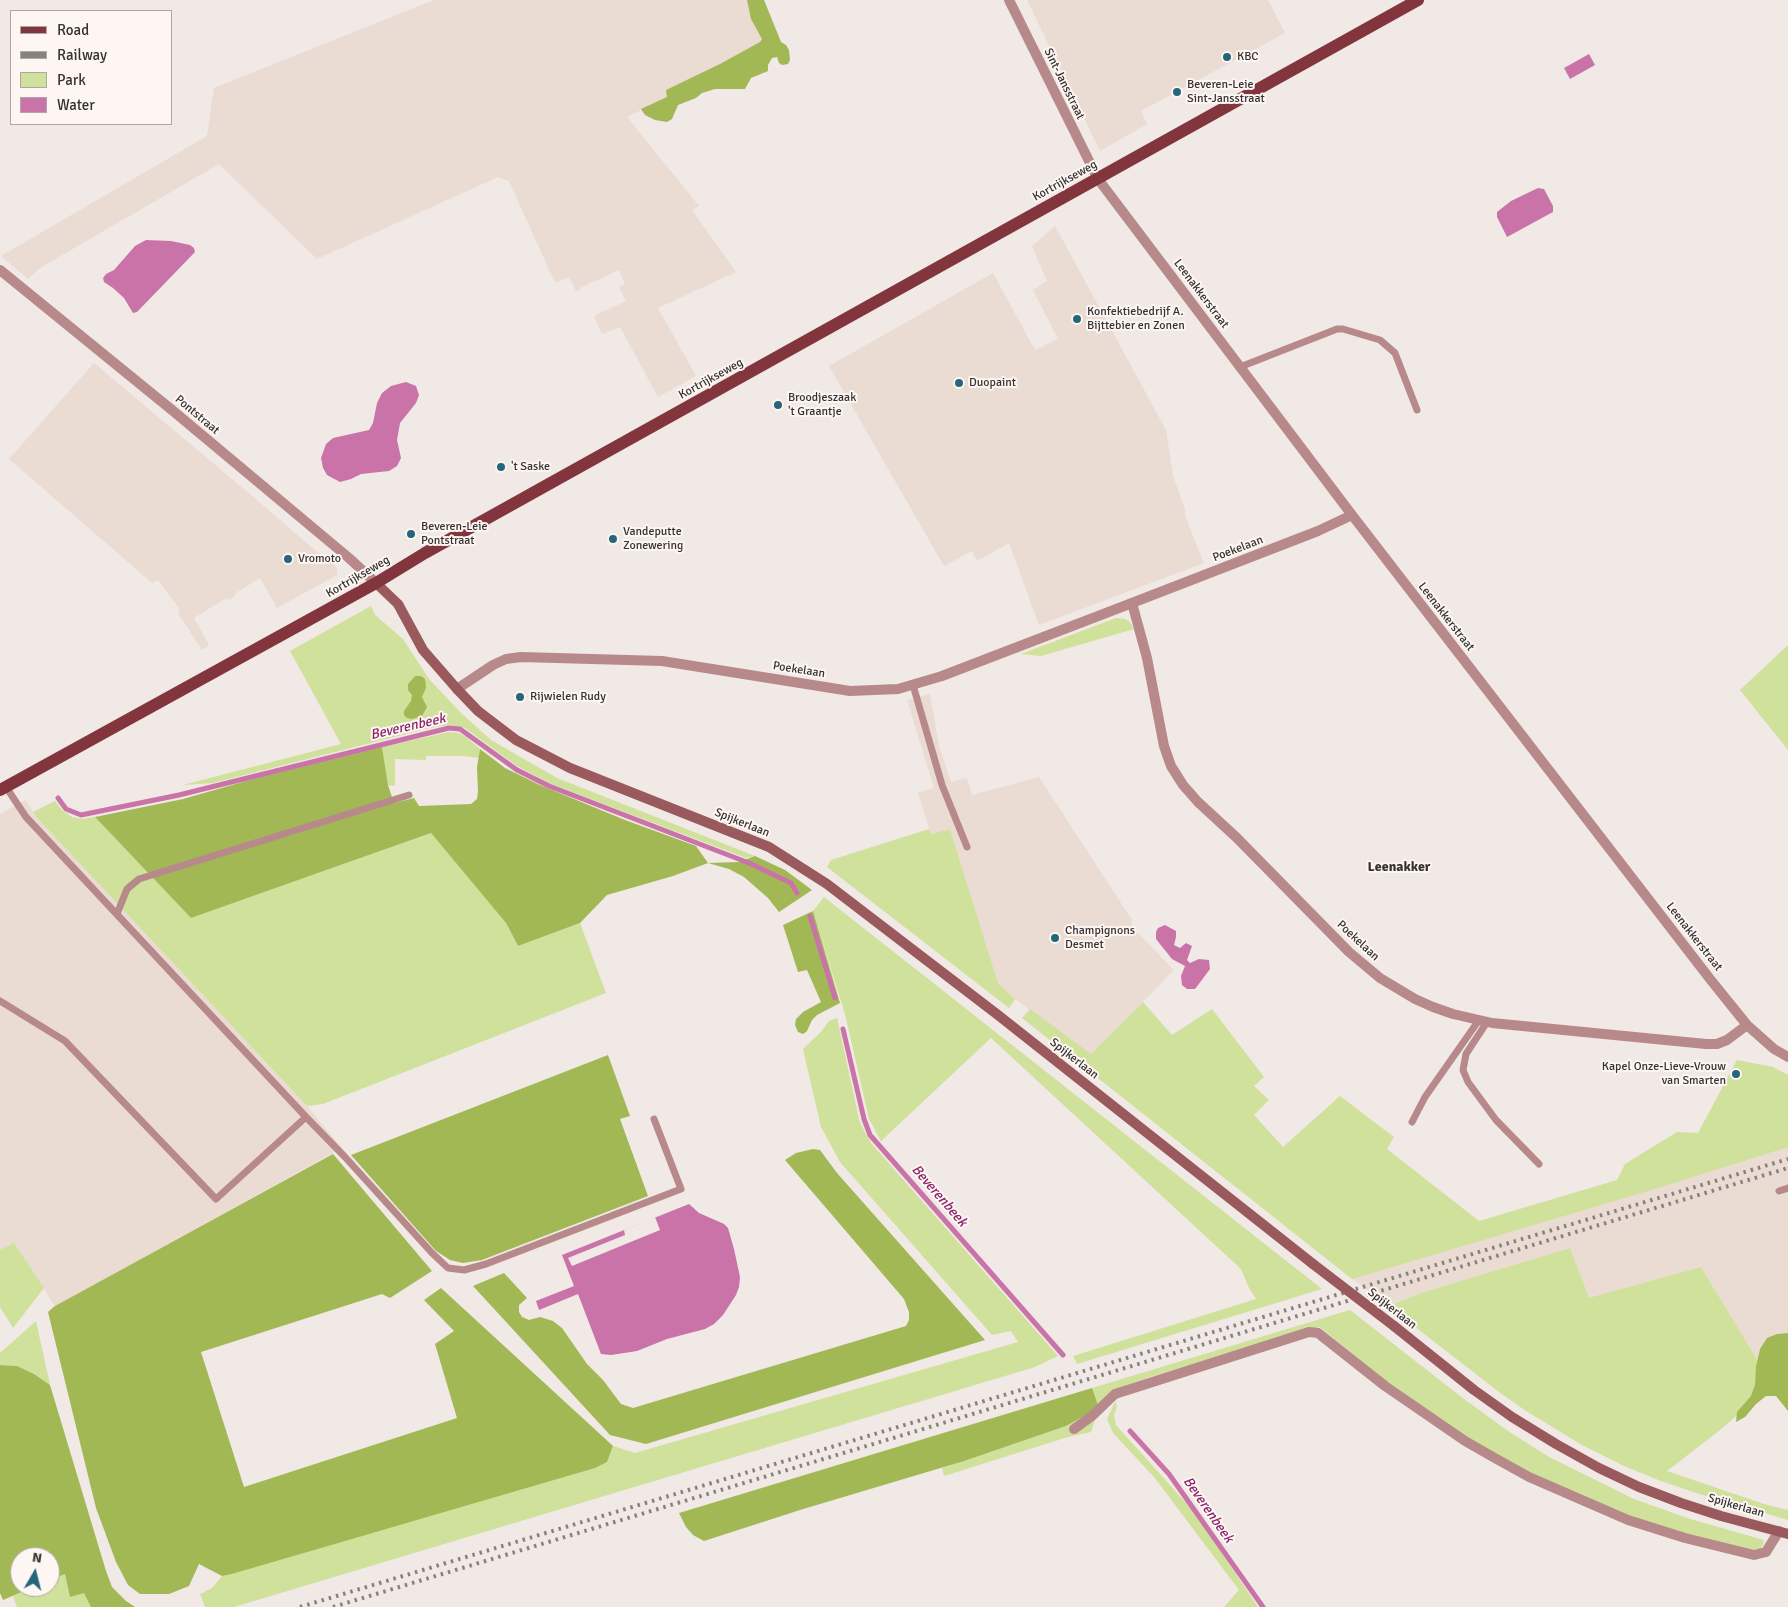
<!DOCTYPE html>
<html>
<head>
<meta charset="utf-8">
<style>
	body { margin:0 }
	#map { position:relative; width:1788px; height:1607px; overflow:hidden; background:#f0e9e5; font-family:Signika,sans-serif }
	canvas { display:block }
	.legend { position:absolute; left:10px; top:10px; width:162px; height:115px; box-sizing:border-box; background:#fdf6f2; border:1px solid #ada8a5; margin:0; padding:6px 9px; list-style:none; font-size:15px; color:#353231 }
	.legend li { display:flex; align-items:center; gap:10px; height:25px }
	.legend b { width:25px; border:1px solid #ada8a5 }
	.north { position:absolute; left:10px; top:1547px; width:50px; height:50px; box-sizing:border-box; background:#fdf6f2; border:1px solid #ada8a5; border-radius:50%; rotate:8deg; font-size:14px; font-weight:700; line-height:20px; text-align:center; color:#353231 }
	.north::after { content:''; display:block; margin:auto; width:18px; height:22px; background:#26667b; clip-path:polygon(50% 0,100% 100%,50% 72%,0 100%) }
</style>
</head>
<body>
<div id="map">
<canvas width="1788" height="1607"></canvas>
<ul class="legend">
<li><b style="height:6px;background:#83353d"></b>Road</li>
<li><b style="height:6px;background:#878280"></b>Railway</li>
<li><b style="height:14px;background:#cfe19b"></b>Park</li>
<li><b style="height:14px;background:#c973a9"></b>Water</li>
</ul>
<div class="north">N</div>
</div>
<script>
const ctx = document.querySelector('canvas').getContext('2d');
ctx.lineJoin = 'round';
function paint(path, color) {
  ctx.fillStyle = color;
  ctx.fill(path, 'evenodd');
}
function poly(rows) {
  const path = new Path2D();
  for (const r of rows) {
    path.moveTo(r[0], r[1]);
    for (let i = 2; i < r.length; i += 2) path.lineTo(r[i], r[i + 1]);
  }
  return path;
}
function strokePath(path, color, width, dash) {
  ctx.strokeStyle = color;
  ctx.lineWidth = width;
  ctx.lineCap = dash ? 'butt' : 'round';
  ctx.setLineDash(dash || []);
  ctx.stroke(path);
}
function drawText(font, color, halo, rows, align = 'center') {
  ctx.font = font + ' Signika,sans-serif';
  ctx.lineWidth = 4;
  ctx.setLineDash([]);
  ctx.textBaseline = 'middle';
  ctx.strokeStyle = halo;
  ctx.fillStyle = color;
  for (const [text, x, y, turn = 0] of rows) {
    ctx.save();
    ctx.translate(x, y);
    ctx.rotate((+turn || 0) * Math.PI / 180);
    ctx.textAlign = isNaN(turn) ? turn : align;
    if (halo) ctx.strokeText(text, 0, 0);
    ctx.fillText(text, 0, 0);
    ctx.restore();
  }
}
paint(poly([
	[434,0,764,0,781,42,627,117,699,206,692,210,736,272,658,308,696,376,658,397,620,327,602,334,594,316,626,301,619,287,625,284,619,270,580,288,581,289,576,291,569,277,555,283,509,181,498,177,317,259,219,164,40,268,28,279,1,256,207,136,214,88],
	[1027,0,1268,0,1285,33,1141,111,1147,124,1100,151],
	[1055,226,1166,430,1173,476,1185,509,1185,516,1204,563,1039,625,1009,543,977,561,972,551,944,566,829,366,993,273,1035,350,1058,339,1033,290,1047,281,1032,246],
	[94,363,258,501,316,551,330,558,337,569,337,575,277,608,260,578,234,594,235,596,229,600,226,598,194,618,209,645,202,650,178,613,179,608,158,580,152,583,9,459],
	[930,694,939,746,951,782,967,778,972,795,1039,777,1132,920,1131,926,1174,970,1091,1055,1015,999,998,983,950,829,931,834,918,793,934,788,907,700],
	[25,800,38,819,307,1106,342,1148,55,1306,14,1243,0,1250,0,814],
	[1788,1141,1788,1405,1770,1381,1701,1267,1589,1299,1570,1248,1424,1292,1388,1306,1346,1274]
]), '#eadbd3');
paint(poly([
	[371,606,375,615,403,639,429,679,461,713,491,740,557,778,755,856,746,858,551,784,517,766,465,728,450,725,430,728,213,783,183,785,341,744,290,651],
	[1116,618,1125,619,1129,621,1134,629,1041,656,1021,654],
	[1788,645,1788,750,1740,690],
	[449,732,458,733,465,736,480,749,479,758,464,756,426,756,426,760,395,759,395,786,388,785,382,747],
	[55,801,62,810,72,817,82,819,95,817,191,918,431,833,506,923,518,946,580,923,606,993,323,1104,307,1106,38,819,33,812],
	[929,829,931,834,950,829,998,983,1015,999,1009,1008,827,867,831,860],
	[824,897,1322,1289,1077,1364,1073,1356,1256,1299,1249,1288,1241,1269,991,1038,881,1141,869,1119,845,1014,813,911],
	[1143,1002,1172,1035,1212,1009,1264,1077,1254,1086,1269,1100,1254,1115,1283,1147,1340,1096,1394,1137,1387,1149,1479,1221,1617,1180,1625,1164,1677,1132,1698,1133,1737,1060,1773,1067,1788,1075,1788,1147,1658,1188,1352,1279,1022,1018,1030,1009,1091,1054],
	[837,1018,860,1123,871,1143,1058,1356,1035,1367,234,1607,205,1607,200,1594,212,1588,222,1576,232,1574,607,1462,613,1446,635,1453,1018,1342,1011,1331,992,1335,840,1162,821,1127,803,1049,821,1032,829,1021],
	[14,1243,44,1288,13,1328,0,1307,0,1250],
	[1570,1248,1589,1298,1701,1267,1770,1381,1756,1399,1720,1430,1667,1471,1764,1504,1788,1510,1788,1520,1696,1493,1661,1481,1624,1466,1582,1445,1526,1411,1499,1392,1388,1306,1424,1292],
	[1350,1310,1464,1399,1508,1431,1549,1457,1634,1499,1690,1519,1764,1540,1763,1545,1760,1549,1753,1550,1742,1549,1642,1521,1536,1476,1464,1436,1394,1388,1320,1327,1153,1376,1115,1389,1099,1408,1091,1432,1068,1437,944,1476,942,1468,1066,1426,1098,1409,1092,1388],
	[36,1321,50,1385,34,1374,17,1366,0,1365,0,1353],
	[1115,1402,1117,1406,1114,1415,1116,1425,1195,1513,1258,1607,1224,1607,1239,1590,1154,1477,1113,1433,1107,1419],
	[65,1574,70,1597,85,1592,91,1607,17,1607,13,1596,33,1587,50,1587,50,1580]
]), '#cfe19b');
paint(poly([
	[747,0,764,0,781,42,786,45,789,50,790,60,788,64,782,65,779,63,777,57,772,58,768,65,768,71,751,78,745,89,715,89,702,93,696,98,678,105,672,119,667,122,655,120,645,115,641,109,667,97,666,90,720,64,760,42,762,39,751,19],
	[415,676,421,676,425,679,426,688,422,697,427,707,422,716,412,719,407,718,404,715,404,711,411,701,412,695,408,690,408,684],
	[382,747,388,785,394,803,414,798,419,806,471,804,477,799,478,791,477,767,480,749,505,768,540,785,625,820,696,846,708,863,739,862,755,856,785,870,812,890,779,912,768,898,744,877,729,869,708,863,673,876,607,895,580,923,518,946,506,923,431,833,191,918,95,817,183,799,260,777],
	[813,911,840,1003,817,1015,812,1020,807,1031,803,1034,798,1032,795,1025,796,1019,803,1012,821,1002,807,970,798,972,783,925],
	[608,1055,630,1116,620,1119,648,1196,500,1253,482,1260,463,1263,450,1260,436,1251,351,1155],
	[813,1149,820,1150,837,1173,985,1340,646,1444,610,1435,473,1286,504,1273,527,1298,519,1305,519,1312,522,1317,529,1320,540,1317,553,1321,562,1328,587,1364,603,1380,621,1404,633,1408,906,1326,909,1320,909,1312,904,1299,785,1160,796,1153],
	[333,1154,432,1271,390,1298,382,1294,201,1352,244,1487,457,1418,435,1344,454,1331,424,1300,441,1288,613,1446,607,1462,595,1468,232,1574,222,1576,199,1564,189,1586,169,1594,140,1594,128,1585,116,1562,96,1508,48,1312,55,1306],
	[1788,1333,1788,1411,1776,1396,1766,1396,1756,1404,1745,1417,1736,1422,1737,1412,1751,1396,1755,1385,1756,1367,1760,1349,1767,1338,1777,1334],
	[0,1365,17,1366,34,1374,50,1385,106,1571,112,1587,126,1601,135,1607,91,1607,84,1593,70,1597,65,1574,50,1580,50,1557,20,1557,20,1587,33,1587,3,1600,0,1593],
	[1092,1388,1099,1408,1066,1426,964,1461,800,1510,704,1541,693,1535,686,1527,679,1513]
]), '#a2b855');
paint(poly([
	[1589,54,1595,65,1570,79,1564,68],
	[1538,188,1544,189,1553,206,1553,212,1507,237,1497,217,1497,212,1511,201],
	[146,240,171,241,190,245,194,248,195,252,137,312,133,313,124,298,113,288,104,282,103,278,106,274,114,270,135,246],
	[406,382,416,386,419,395,416,403,400,423,397,440,401,458,397,466,389,471,361,474,351,479,340,482,327,475,323,468,321,458,326,444,333,438,369,430,373,423,377,403,382,393,391,386],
	[1165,925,1176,931,1176,937,1174,945,1180,948,1186,943,1192,946,1187,960,1190,963,1199,959,1209,960,1210,969,1195,989,1187,989,1182,985,1181,976,1185,966,1172,959,1156,939,1156,932,1158,928],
	[689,1204,699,1213,724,1224,728,1228,734,1249,740,1277,739,1287,736,1295,723,1315,714,1324,705,1329,667,1339,637,1351,611,1355,601,1354,578,1294,539,1310,536,1301,574,1286,562,1255]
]), '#c973a9');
paint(poly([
	[655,1217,660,1230,572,1266,568,1258,625,1235,624,1230]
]), '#f0e9e5');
strokePath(poly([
	[58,798,66,809,81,815,179,795,449,728,460,729,517,770,549,786,749,863,791,883,797,893],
	[810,916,835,998],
	[843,1029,864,1119,870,1135,1063,1355],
	[1130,1431,1169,1474,1263,1607]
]), '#c973a9', 5);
strokePath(poly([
	[1240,367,1337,329,1343,329,1380,340,1395,353,1417,410],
	[913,685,942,785,967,847],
	[6,787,26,817,306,1117,345,1157,432,1253,448,1268,464,1270,486,1264,681,1189,654,1119],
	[117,914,127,889,139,879,409,795],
	[0,1001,65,1041,216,1199,306,1117],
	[1487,1022,1466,1054,1463,1070,1468,1082,1496,1120,1539,1164],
	[1412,1122,1425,1097,1479,1020],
	[1779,1191,1788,1188]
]), '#b7898a', 7);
strokePath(poly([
	[1009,0,1098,179,1352,515,1710,979,1747,1025,1774,1049,1788,1057],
	[0,270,172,410,349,558,376,583],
	[1132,603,1147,658,1164,746,1171,766,1183,785,1198,802,1237,838,1349,952,1380,978,1415,999,1433,1007,1453,1014,1492,1023,1706,1044,1717,1044,1727,1040,1747,1025],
	[457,689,493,665,506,659,521,657,662,661,850,691,898,689,942,676,1132,603,1318,531,1352,515],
	[1074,1429,1092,1416,1115,1394,1309,1332,1318,1333,1385,1386,1465,1441,1493,1457,1529,1477,1628,1520,1685,1538,1754,1555,1766,1552,1779,1531]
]), '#b7898a', 10);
strokePath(poly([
	[376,583,398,604,423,650,457,689,478,711,516,740,570,768,769,847,827,884,998,1015,1313,1264],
	[1394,1326,1474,1390,1512,1417,1556,1444,1599,1468,1639,1487,1681,1503,1721,1516,1788,1534]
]), '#9a595c', 10);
strokePath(poly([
	[0,790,376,583,425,553,1418,0]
]), '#83353d', 12);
strokePath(poly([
	[300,1607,1788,1159],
	[333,1607,1788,1168]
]), '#878280', 4, [2.5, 5]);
strokePath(poly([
	[1313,1264,1394,1326]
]), '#9a595c', 10);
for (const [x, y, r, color] of [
	[1227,57,5,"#26667b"],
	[1177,92,5,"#26667b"],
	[1077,319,5,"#26667b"],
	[959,383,5,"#26667b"],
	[778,405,5,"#26667b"],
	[501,467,5,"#26667b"],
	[411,534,5,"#26667b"],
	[613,539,5,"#26667b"],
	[288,559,5,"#26667b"],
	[520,697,5,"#26667b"],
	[1055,938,5,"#26667b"],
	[1736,1074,5,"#26667b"]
]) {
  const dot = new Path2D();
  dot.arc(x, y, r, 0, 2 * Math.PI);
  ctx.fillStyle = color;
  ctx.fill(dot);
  strokePath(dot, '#fdf6f2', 2);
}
drawText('12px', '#353231', '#fdf6f2', [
	["KBC",1237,57],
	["Beveren-Leie",1187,85],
	["Sint-Jansstraat",1187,99],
	["Konfektiebedrijf A.",1087,312],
	["Bijttebier en Zonen",1087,326],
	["Duopaint",969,383],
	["Broodjeszaak",788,398],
	["'t Graantje",788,412],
	["'t Saske",511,467],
	["Beveren-Leie",421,527],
	["Pontstraat",421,541],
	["Vandeputte",623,532],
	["Zonewering",623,546],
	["Vromoto",298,559],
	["Rijwielen Rudy",530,697],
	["Champignons",1065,931],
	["Desmet",1065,945],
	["Kapel Onze-Lieve-Vrouw",1726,1067,"right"],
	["van Smarten",1726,1081,"right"]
], 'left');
drawText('12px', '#353231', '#fdf6f2', [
	["Sint-Jansstraat",1064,84,64],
	["Kortrijkseweg",1065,181,-29],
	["Leenakkerstraat",1201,294,53],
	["Kortrijkseweg",711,379,-29],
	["Pontstraat",197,415,40],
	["Poekelaan",1238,549,-21],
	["Kortrijkseweg",358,577,-30],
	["Leenakkerstraat",1446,617,52],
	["Poekelaan",799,670,9],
	["Spijkerlaan",742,823,22],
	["Leenakkerstraat",1694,937,52],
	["Poekelaan",1358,941,43],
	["Spijkerlaan",1074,1059,38],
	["Spijkerlaan",1392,1309,38],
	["Spijkerlaan",1736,1506,16]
]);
drawText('italic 14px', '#8b246c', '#fdf6f2', [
	["Beverenbeek",408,727,-13],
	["Beverenbeek",939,1196,49],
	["Beverenbeek",1208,1510,55]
]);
drawText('bold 14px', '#353231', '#fdf6f2', [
	["Leenakker",1399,867]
]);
</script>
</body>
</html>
